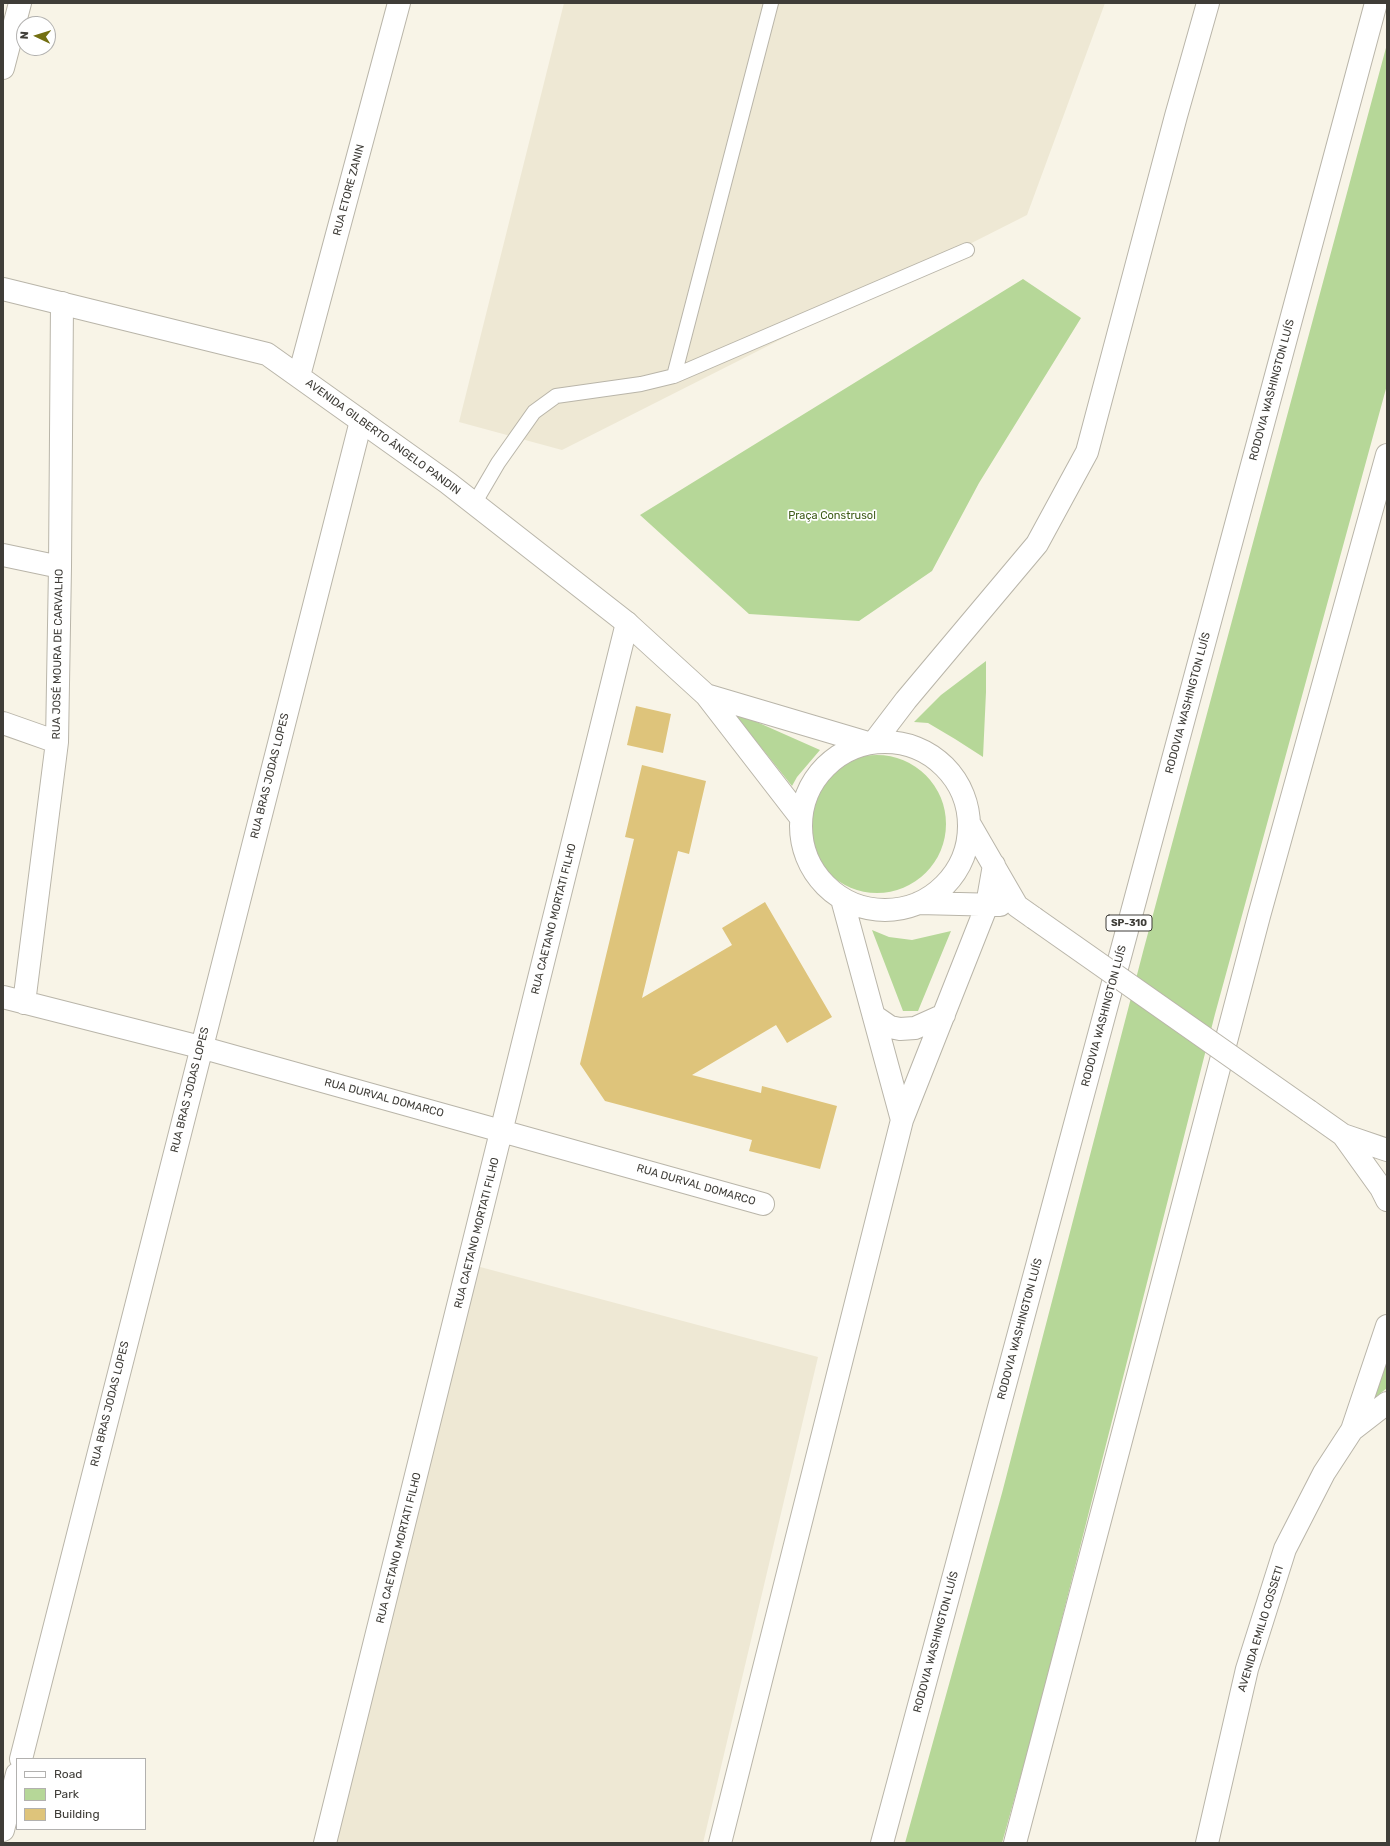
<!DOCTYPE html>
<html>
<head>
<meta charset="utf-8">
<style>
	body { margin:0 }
	#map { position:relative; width:1390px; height:1846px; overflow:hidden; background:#f8f4e7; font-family:Rubik,sans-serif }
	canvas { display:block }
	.frame { position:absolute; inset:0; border:4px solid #3f3d38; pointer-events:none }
	.legend { position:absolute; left:16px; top:1758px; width:130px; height:72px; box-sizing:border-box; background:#fff; border:1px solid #b2b1af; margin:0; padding:5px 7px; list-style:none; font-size:12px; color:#3f3d38 }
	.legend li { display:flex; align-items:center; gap:8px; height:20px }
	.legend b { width:20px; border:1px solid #b2b1af }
	.north { position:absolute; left:16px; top:16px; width:40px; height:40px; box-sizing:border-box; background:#fff; border:1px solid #b2b1af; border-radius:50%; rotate:274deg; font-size:11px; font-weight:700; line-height:16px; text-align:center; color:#3f3d38 }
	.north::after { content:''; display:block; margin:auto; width:14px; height:18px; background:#736f11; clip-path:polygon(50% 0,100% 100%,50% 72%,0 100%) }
</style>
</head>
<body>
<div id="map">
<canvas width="1390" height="1846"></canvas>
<div class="frame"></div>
<ul class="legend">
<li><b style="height:5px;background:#fff"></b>Road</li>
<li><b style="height:11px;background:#b6d798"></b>Park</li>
<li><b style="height:11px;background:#dec47b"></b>Building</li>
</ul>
<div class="north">N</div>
</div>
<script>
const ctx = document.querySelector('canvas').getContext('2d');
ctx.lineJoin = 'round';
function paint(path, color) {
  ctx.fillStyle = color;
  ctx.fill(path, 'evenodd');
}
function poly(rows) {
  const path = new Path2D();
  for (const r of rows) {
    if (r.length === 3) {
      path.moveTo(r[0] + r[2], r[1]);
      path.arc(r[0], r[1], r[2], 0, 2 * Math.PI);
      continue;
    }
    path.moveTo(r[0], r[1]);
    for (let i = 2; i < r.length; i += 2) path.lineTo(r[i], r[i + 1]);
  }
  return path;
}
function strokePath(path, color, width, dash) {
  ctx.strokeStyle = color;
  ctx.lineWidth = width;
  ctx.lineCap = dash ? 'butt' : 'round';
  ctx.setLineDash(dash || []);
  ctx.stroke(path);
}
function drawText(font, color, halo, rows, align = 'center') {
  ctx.font = font + ' Rubik,sans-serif';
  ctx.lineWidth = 3.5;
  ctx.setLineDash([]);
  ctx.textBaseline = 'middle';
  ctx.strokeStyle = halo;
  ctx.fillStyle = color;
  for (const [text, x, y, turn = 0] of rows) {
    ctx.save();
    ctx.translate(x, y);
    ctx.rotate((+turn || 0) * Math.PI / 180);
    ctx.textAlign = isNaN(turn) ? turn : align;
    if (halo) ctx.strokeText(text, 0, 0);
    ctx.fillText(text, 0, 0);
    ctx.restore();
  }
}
paint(poly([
	[564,3,1105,3,1027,215,562,450,459,422],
	[469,1264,818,1357,703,1843,325,1843]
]), '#eee8d4');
paint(poly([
	[1387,44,1387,385,1215,1014,1035,1725,1002,1843,905,1843,1002,1493,1144,948],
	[1023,279,1081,318,979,483,932,571,859,621,749,614,640,515],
	[986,661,986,692,983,757,955,739,928,723,914,722,941,695],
	[732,711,820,750,797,777,792,786],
	[877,824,69],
	[872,930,889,937,912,940,951,931,918,1011,903,1011],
	[1387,1346,1387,1388,1371,1401]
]), '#b6d798');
paint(poly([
	[636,706,671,714,663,753,627,745],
	[642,765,706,781,689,854,678,851,642,998,732,945,722,928,765,902,832,1017,787,1043,776,1025,692,1075,761,1093,762,1086,837,1106,820,1169,749,1151,752,1140,605,1101,580,1064,634,839,625,837]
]), '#dec47b');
const lane = poly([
	[674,376,967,250],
	[474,504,498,463,534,412,556,396,641,384,674,376,771,3]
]);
const street = poly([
	[3,68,20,3],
	[3,555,60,567],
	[3,723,57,742],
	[3,997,200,1047,763,1204],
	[24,1003,57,742,60,567,62,303],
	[21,1759,361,421],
	[3,1830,17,1774],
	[325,1843,627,623]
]);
const secondary = poly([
	[3,289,267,354,448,483,627,623,706,695,801,818],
	[299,376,399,3],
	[706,695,868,743],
	[874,742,906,700,1037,544,1087,452,1176,116,1208,3],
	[885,826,84],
	[969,823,1017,906,1034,918],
	[842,899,902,1120],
	[919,903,1000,905],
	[874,1016,890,1027,900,1029,915,1028,944,1015],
	[1309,1111,1343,1135,1387,1150],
	[1343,1135,1381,1188,1387,1200],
	[1352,1430,1387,1403],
	[720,1843,902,1120,987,905,994,865],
	[1207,1843,1247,1669,1285,1549,1324,1473,1352,1430,1387,1326]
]);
const highway = poly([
	[882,1843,1376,3],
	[1015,1843,1259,916,1387,455]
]);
strokePath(lane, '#b9b5a9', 16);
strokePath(street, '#b9b5a9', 24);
strokePath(secondary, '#b9b5a9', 24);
strokePath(highway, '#b9b5a9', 24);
strokePath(lane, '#fff', 14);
strokePath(street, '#fff', 22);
strokePath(secondary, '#fff', 22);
strokePath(highway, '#fff', 22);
const secondaryBridge = poly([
	[1034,918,1309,1111]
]);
strokePath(secondaryBridge, '#b9b5a9', 24, []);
strokePath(secondaryBridge, '#fff', 22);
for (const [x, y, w] of [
	[1129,923,46]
]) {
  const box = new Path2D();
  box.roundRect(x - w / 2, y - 8, w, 16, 3);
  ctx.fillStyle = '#fff';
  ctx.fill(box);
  strokePath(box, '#3f3d38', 1);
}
drawText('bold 10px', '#3f3d38', null, [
	["SP-310",1129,923]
]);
drawText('11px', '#3f3d38', '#fff', [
	["RUA ETORE ZANIN",349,190,-75],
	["RODOVIA WASHINGTON LUÍS",1272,390,-75],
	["AVENIDA GILBERTO ÂNGELO PANDIN",383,437,36],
	["RUA JOSÉ MOURA DE CARVALHO",58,654,-89],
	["RODOVIA WASHINGTON LUÍS",1188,703,-75],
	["RUA BRAS JODAS LOPES",270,776,-76],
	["RUA CAETANO MORTATI FILHO",554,919,-76],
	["RODOVIA WASHINGTON LUÍS",1104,1016,-75],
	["RUA BRAS JODAS LOPES",190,1090,-76],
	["RUA DURVAL DOMARCO",384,1098,15],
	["RUA DURVAL DOMARCO",696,1185,16],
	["RUA CAETANO MORTATI FILHO",477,1233,-76],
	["RODOVIA WASHINGTON LUÍS",1020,1329,-75],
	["RUA BRAS JODAS LOPES",110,1404,-76],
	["RUA CAETANO MORTATI FILHO",399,1548,-76],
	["AVENIDA EMILIO COSSETI",1261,1629,-73],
	["RODOVIA WASHINGTON LUÍS",936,1642,-75]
]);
drawText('11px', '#3d5b17', '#fff', [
	["Praça Construsol",832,516]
]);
</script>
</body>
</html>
